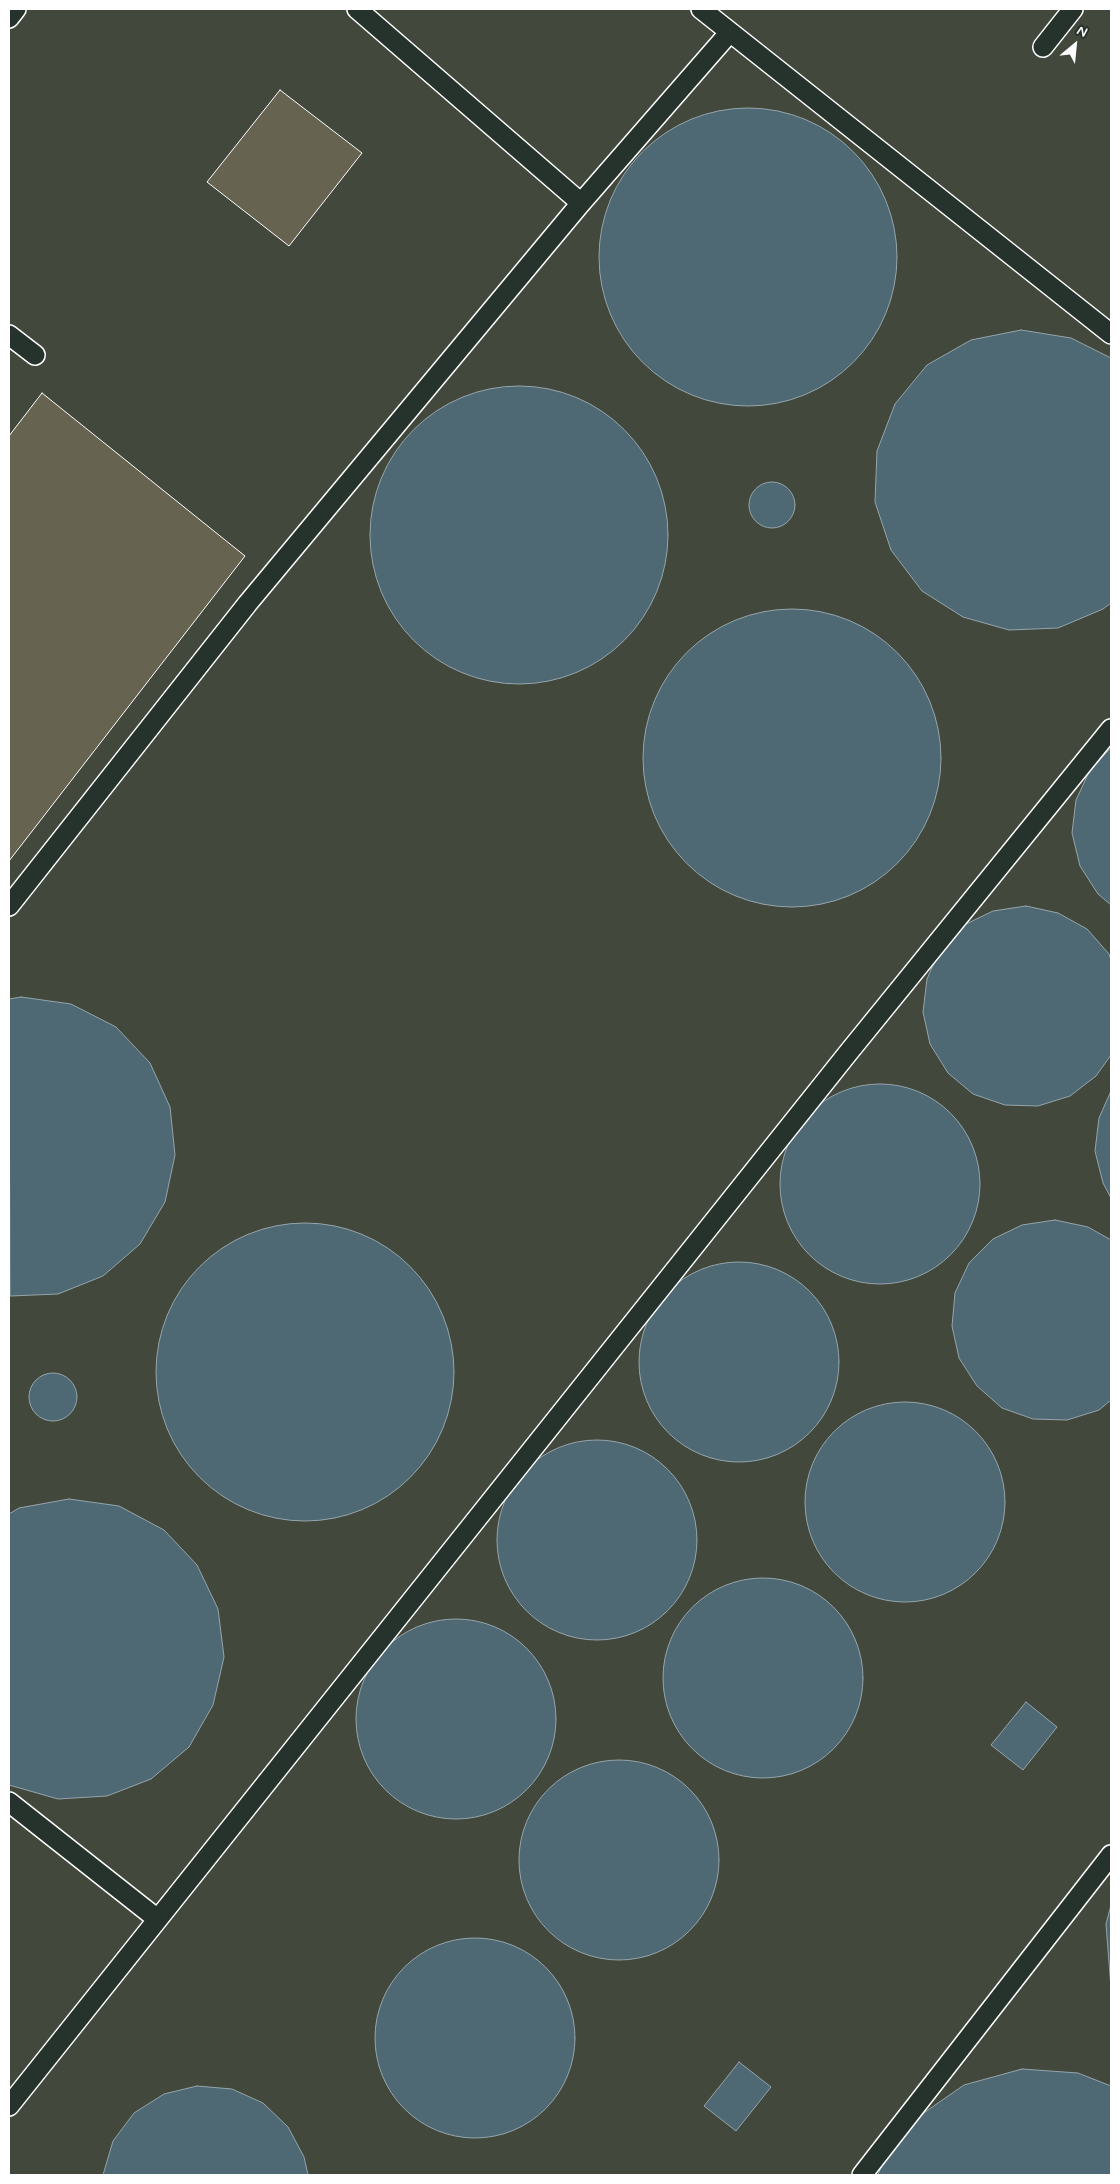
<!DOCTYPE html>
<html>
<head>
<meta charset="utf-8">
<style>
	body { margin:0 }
	#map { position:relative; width:1120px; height:2184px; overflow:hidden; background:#333d34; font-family:Mynerve,sans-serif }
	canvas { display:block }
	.frame { position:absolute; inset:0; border:10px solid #fff; pointer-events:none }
	.north { position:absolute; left:1050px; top:20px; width:50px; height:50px; -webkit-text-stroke:4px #26332d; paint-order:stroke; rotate:28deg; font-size:14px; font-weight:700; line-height:20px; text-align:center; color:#fff }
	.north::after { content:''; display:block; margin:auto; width:18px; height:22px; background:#fff; clip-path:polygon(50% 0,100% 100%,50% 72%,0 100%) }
</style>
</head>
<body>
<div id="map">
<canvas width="1120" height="2184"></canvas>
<div class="frame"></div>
<div class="north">N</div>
</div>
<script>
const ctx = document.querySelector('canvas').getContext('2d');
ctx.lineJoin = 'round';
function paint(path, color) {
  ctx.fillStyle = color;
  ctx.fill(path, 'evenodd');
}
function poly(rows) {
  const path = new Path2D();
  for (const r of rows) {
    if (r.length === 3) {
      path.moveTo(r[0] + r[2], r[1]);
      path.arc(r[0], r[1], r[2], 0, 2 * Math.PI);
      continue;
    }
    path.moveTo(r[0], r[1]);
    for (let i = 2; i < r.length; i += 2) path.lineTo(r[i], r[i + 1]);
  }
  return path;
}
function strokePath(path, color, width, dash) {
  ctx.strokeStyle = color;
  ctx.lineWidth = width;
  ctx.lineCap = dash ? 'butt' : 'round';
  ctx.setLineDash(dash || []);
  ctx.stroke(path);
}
paint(poly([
	[9,9,1111,9,1111,2175,9,2175]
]), '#43483d');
const water = poly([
	[748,257,149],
	[1021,330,1071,338,1111,358,1111,603,1103,609,1058,628,1009,630,963,617,922,591,891,550,875,502,877,451,895,404,927,365,971,340,1021,330],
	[519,535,149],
	[772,505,23],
	[792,758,149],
	[1111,748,1111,905,1098,894,1080,866,1072,833,1076,800,1090,770,1111,748],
	[1026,906,1058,913,1087,929,1109,954,1111,960,1111,1055,1096,1076,1070,1096,1038,1106,1005,1105,973,1094,948,1073,930,1044,923,1012,927,979,940,949,964,925,993,911,1026,906],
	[21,997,71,1004,116,1027,150,1063,170,1107,175,1155,165,1202,140,1244,103,1276,58,1294,10,1296,9,999,21,997],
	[880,1184,100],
	[1111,1091,1111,1198,1103,1183,1095,1151,1099,1118,1111,1091],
	[1055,1220,1088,1227,1111,1240,1111,1400,1099,1410,1067,1420,1033,1419,1002,1408,977,1386,959,1358,952,1326,955,1293,969,1263,993,1239,1022,1225,1055,1220],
	[305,1372,149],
	[739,1362,100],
	[53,1397,24],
	[905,1502,100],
	[597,1540,100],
	[69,1499,119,1506,164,1530,197,1565,218,1609,224,1657,213,1705,189,1747,151,1779,107,1796,58,1799,9,1785,9,1514,19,1508,69,1499],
	[763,1678,100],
	[456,1719,100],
	[1026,1702,1057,1727,1023,1770,991,1745,1026,1702],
	[619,1860,100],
	[1111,1905,1111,1988,1106,1924,1111,1905],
	[475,2038,100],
	[739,2062,771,2087,736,2131,704,2106,739,2062],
	[1022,2069,1078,2073,1111,2086,1111,2175,878,2175,881,2167,915,2119,964,2085,1022,2069],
	[197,2086,232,2089,263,2103,288,2127,304,2157,308,2175,103,2175,113,2141,134,2113,164,2094,197,2086]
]);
paint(water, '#4e6973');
strokePath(water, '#95a5ab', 1);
const building = poly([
	[280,90,362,153,289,246,207,182,280,90],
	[42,393,245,556,9,861,9,436,42,393]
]);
paint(building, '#676351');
strokePath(building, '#fff', 1);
const lane = poly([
	[357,9,581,203],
	[701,9,1111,334],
	[9,18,16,9],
	[1043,47,1073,9],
	[9,335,35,355],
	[9,906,248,603,581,203,730,32],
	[9,1802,156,1918],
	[9,2106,848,1053,1111,729],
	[862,2175,1111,1855]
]);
strokePath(lane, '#fff', 22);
strokePath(lane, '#26332d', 19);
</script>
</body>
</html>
